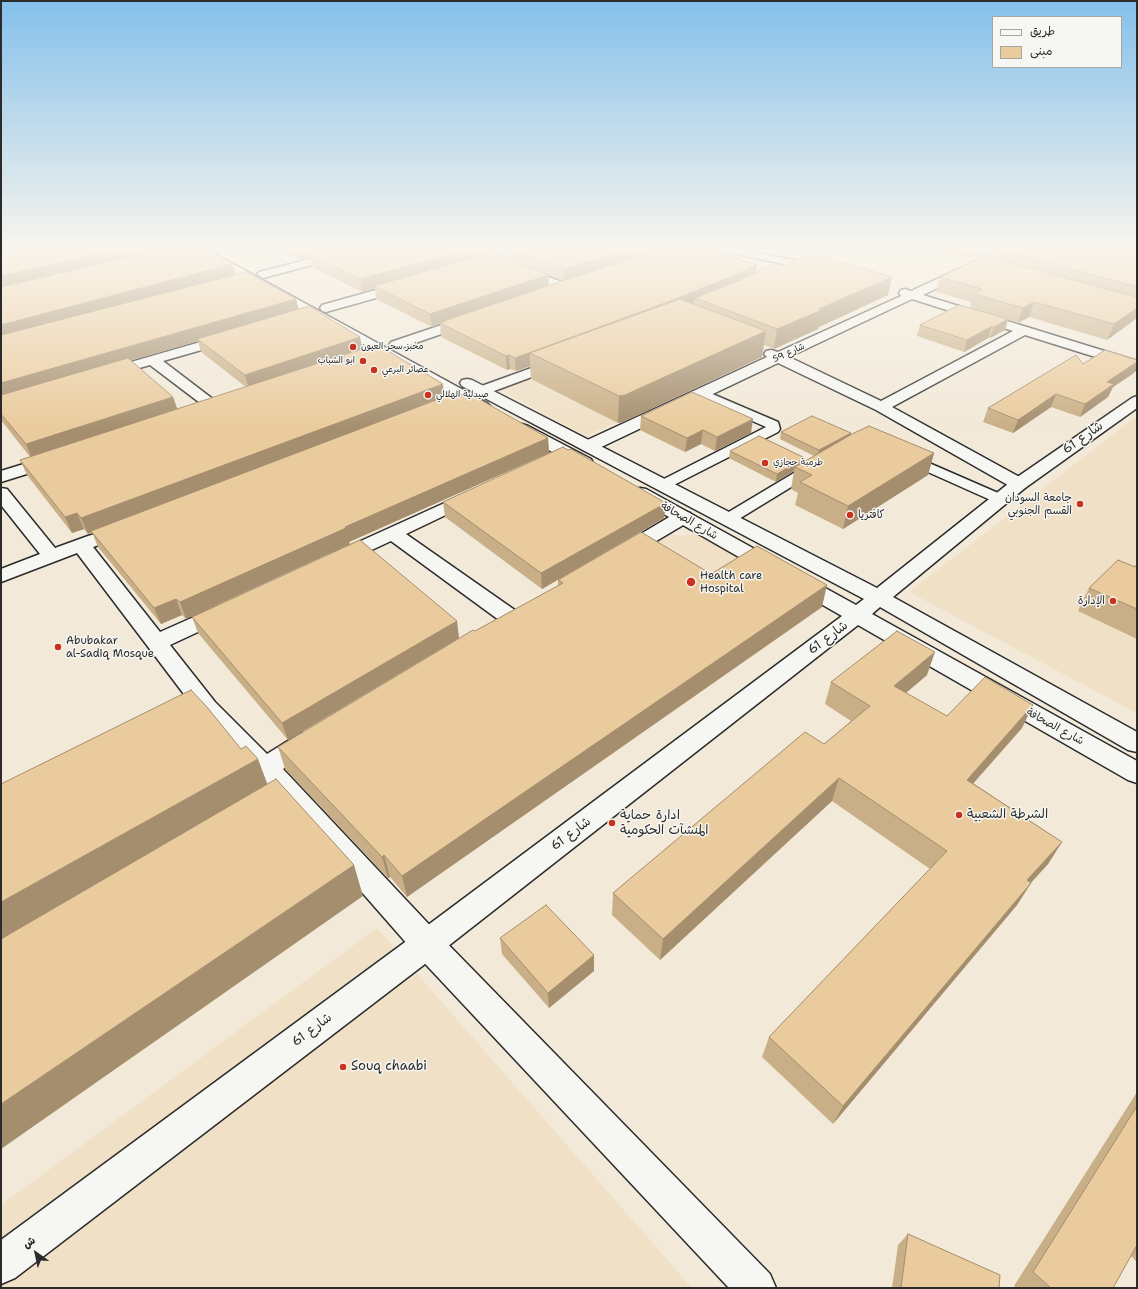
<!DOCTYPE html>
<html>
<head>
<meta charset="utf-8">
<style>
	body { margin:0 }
	#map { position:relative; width:1138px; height:1289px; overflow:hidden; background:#f2e9d8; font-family:"Shantell Sans","Playpen Sans Arabic",sans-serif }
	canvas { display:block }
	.frame { position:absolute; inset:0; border:2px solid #2b2b2b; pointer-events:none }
	.legend { position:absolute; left:992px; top:16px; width:130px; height:52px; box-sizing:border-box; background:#f6f6f2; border:1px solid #a5a5a2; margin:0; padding:5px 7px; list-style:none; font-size:12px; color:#2b2b2b }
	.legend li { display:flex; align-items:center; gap:8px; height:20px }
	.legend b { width:20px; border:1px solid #a5a5a2 }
	.north { position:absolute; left:16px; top:1233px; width:40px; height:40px; -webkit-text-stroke:3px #f6f6f2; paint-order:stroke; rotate:327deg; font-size:11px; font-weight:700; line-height:16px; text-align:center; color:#2b2b2b }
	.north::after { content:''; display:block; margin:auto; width:14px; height:18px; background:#2b2b2b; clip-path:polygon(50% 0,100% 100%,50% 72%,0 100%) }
</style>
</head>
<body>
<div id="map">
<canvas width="1138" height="1289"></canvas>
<div class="frame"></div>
<ul class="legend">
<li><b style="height:5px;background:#f6f6f2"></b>طريق</li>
<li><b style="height:11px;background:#eacb9d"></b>مبنى</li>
</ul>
<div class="north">ش</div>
</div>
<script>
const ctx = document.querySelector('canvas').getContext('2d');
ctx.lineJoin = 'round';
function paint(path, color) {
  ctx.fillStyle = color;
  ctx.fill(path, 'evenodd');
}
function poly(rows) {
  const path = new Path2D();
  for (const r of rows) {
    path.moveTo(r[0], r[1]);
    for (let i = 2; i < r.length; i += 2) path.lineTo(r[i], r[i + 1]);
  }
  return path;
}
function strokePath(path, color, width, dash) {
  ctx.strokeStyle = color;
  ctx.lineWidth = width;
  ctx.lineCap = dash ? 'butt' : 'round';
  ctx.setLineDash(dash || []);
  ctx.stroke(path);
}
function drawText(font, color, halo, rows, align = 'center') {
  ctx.font = font + ' "Shantell Sans","Playpen Sans Arabic",sans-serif';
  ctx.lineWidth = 3;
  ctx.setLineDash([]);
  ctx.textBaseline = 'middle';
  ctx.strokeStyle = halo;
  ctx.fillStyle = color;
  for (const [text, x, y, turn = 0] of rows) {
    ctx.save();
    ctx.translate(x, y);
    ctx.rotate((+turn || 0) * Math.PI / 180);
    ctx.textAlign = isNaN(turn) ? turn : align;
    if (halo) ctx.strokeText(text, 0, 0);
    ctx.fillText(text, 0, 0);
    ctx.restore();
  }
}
paint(poly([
	[677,320,766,355,586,436,497,388],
	[1137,416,1137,713,909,592],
	[706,531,762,563,691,606,618,561,664,533,683,536],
	[377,928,692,1288,1,1288,1,1205]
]), '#f0e0c6');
const lane = poly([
	[703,390,778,422,780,429,778,432,668,488,663,490,658,488,655,485,658,482,766,427,698,397,696,394,698,391,703,390],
	[906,453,1005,496,1008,499,1005,502,1000,504,995,502,901,460,899,457,901,454,906,453],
	[814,463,819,464,821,467,819,470,734,522,728,524,722,522,720,519,722,516,809,464,814,463]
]);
const street = poly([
	[349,249,367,249,365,251,263,278,259,276,257,274,259,272,349,249],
	[518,249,535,249,533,251,477,268,473,269,469,268,467,266,469,264,518,249],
	[719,249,740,249,823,266,827,267,829,269,827,271,823,272,725,252,719,249],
	[1001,249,1016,249,1014,251,923,295,1137,361,1137,370,1025,335,892,407,1025,480,1028,484,1025,488,1019,489,1013,488,876,410,778,363,595,450,589,451,583,450,581,446,583,442,767,357,764,354,766,351,771,350,778,352,901,296,899,293,901,290,905,289,911,291,1001,249],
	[912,299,1013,331,881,401,789,357,912,299],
	[521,267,568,284,570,287,568,290,560,290,517,273,515,271,517,269,521,267],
	[404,282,408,283,410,286,408,289,326,312,322,311,320,308,322,305,404,282],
	[468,316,473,317,475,320,473,323,401,348,396,349,391,348,389,345,391,342,468,316],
	[228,334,233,335,235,338,233,341,163,361,218,403,221,406,218,409,213,411,208,409,150,365,108,377,103,376,101,373,103,370,228,334],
	[559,358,564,359,566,362,564,365,486,394,481,396,476,394,473,391,476,388,559,358],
	[53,455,59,456,61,460,59,464,1,482,1,471,53,455],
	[1,488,7,489,55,548,88,536,95,534,102,536,105,540,102,544,93,547,160,632,214,608,221,606,228,608,232,613,228,618,170,645,215,702,267,754,299,734,308,732,317,734,320,741,317,748,283,769,438,934,770,1274,776,1288,729,1288,416,954,281,800,199,714,77,553,1,582,1,569,40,554,1,505,1,488],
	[471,491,477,492,480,496,477,500,406,534,519,613,522,618,519,623,511,625,503,623,391,541,346,562,339,564,332,562,329,558,332,554,471,491],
	[683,511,690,513,692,517,690,521,631,556,624,558,617,556,614,552,617,548,676,513,683,511]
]);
const secondary = poly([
	[193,249,206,249,487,403,490,406,487,409,482,411,477,409,194,251,193,249],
	[467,379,472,380,877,588,1013,480,1132,398,1137,396,1137,408,1025,488,893,597,1137,732,1137,752,1128,750,880,607,872,614,1137,761,1137,783,1128,780,858,625,438,954,15,1278,1,1284,1,1240,416,934,842,616,634,497,631,493,634,489,640,488,646,489,856,605,864,599,462,386,460,383,462,380,467,379],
	[522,424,528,426,591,459,593,463,591,467,585,468,579,467,516,432,514,429,516,426,522,424]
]);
strokePath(lane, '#2b2b2b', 3);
strokePath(street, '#2b2b2b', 3);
strokePath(secondary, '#2b2b2b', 3);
paint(lane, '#f6f6f2');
paint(street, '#f6f6f2');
paint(secondary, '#f6f6f2');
paint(poly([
	[1,249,235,274,296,299,298,310,362,349,444,396,464,396,548,438,549,453,349,542,350,544,186,619,182,615,161,624,98,547,92,532,88,534,84,529,72,533,27,475,20,460,30,457,1,420],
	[198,341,201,352,246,387,177,409,173,397,130,361],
	[277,249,708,249,757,265,756,272,781,266,888,295,819,327,818,329,774,349,764,345,762,357,623,422,618,423,531,379,530,366,516,371,510,369,507,370,441,337,440,324,432,327,376,299,375,288,362,292,312,267,310,257,299,260],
	[508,250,509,259,495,254],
	[548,275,563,281,549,286],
	[922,249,998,249,978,258],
	[998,249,1137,249,1137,318,1107,340,1029,317,1018,323,1008,320,1005,330,990,338,988,338,964,352,917,336,920,325,970,308,971,302,936,292,940,277,995,259],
	[1137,360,1137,366,1134,373,1113,387,1108,397,1080,417,1051,407,1013,433,983,422,988,408,1083,364],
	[641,416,751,433,715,451,701,444,685,452,640,430],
	[781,432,851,433,851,434,934,453,928,475,843,529,795,505,798,493,791,489,794,471,776,482,729,458,730,451,805,458,805,461,814,456,780,439],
	[443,502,666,503,664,518,542,589,445,517],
	[1137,564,1137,639,1078,611,1089,588,1135,567],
	[711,574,822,607,407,897,390,877,388,878,285,769,278,747,475,631,558,586,558,580],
	[192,617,459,638,288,740,198,633],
	[927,675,906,693,947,716,1022,728,973,783,1062,842,1048,864,1031,883,1017,905,833,1124,762,1057,769,1037,930,869,832,801,660,960,612,915,613,893,824,744,851,721,825,704,831,682],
	[500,938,594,971,549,1008,502,954],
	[1137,1092,1137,1262,1131,1256,1113,1288,1016,1288,1014,1286],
	[908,1234,999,1288,892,1288,898,1245]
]), '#c9af87');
paint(poly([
	[122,249,176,249,1,289,1,276],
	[297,249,344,249,310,255,310,257,299,260],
	[471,249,508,249,508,250,377,288,374,286,375,288,362,292,360,279],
	[630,249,667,249,564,281,564,269],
	[981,249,998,249,978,258],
	[233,264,236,276,1,339,1,325],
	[757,265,755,277,695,298,694,304,672,313,530,353,530,366,516,371,515,358],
	[548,275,549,287,444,321,445,322,432,327,430,314],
	[892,277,888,295,819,327,818,329,774,349,777,329,819,309],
	[296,299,299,311,197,339,198,341,1,398,1,383],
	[1034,302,1029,317,1018,323,1023,308],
	[1137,308,1137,318,1107,340,1114,324],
	[1008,319,1005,330,990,338,994,327],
	[992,326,988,338,964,352,967,340],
	[766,331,762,357,623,422,618,423,619,396],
	[360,337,363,351,249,389,245,375],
	[509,355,510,369,507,370,506,356],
	[1137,362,1137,366,1134,373,1113,387,1108,397,1080,417,1085,404,1107,382],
	[443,384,444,398,91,531,92,532,88,534,81,518],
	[1056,394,1051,407,1013,433,1018,420],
	[173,397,178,411,32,459,26,444],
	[753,419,751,433,715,451,717,437],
	[703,430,701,444,685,452,687,438],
	[851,433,849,440,817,457,819,450],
	[548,438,549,453,349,542,350,544,186,619,180,602,345,527],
	[934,453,928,475,843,529,848,506],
	[805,458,804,465,795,467,794,471,776,482,777,474],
	[666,503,664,518,542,589,541,573],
	[77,513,84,529,72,533,65,517],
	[827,585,822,607,407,897,402,876],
	[176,599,182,615,161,624,154,608],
	[457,621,459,638,288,740,282,723],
	[935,652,927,675,887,709,894,686],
	[1033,705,1022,728,957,802,967,780],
	[258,759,270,791,1,946,1,902],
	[839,778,832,801,660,960,663,939],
	[1062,842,1048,864,1013,902,1027,880],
	[384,855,390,877,388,878,382,857],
	[354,865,363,896,1,1149,1,1104],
	[1031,883,1017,905,833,1124,843,1106],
	[594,955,594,971,549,1008,548,993]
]), '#a48e6e');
const building = poly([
	[1,249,122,249,1,276,1,249],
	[163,249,205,249,233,264,1,325,1,287,163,249],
	[332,249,471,249,360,279,310,255,332,249],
	[510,249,630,249,564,269,510,249],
	[663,249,708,249,757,265,733,276,673,300,515,358,509,355,506,356,440,323,446,321,444,321,568,279,663,249],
	[998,249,1137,249,1137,287,998,249],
	[491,253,548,275,430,314,374,286,491,253],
	[814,254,892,277,819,309,822,310,777,329,695,298,743,279,772,264,781,266,814,254],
	[984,256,1137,297,1137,308,1114,324,1034,302,1023,308,974,294,982,289,940,277,984,256],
	[246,272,296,299,1,383,1,335,246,272],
	[680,299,766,331,625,395,619,396,530,353,680,299],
	[959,305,1008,319,994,327,992,326,967,340,920,325,959,305],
	[309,306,360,337,245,375,197,339,309,306],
	[374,345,378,345,443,384,81,518,77,513,65,517,20,460,374,345],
	[1105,350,1137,360,1137,362,1107,382,1114,384,1085,404,1056,394,1018,420,988,408,1076,355,1083,364,1105,350],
	[128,358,173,397,26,444,1,414,1,395,128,358],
	[457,392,464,396,470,394,548,438,345,527,346,528,180,602,176,599,154,608,91,531,457,392],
	[692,392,753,419,717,437,703,430,687,438,641,416,692,392],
	[812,416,851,433,819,450,781,432,812,416],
	[869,426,934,453,848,506,800,482,812,475,795,467,852,434,869,426],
	[759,436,805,458,777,474,730,451,759,436],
	[563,447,568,450,571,449,666,503,541,573,443,502,563,447],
	[641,532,711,574,757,546,827,585,402,876,384,855,382,857,278,747,473,630,475,631,563,583,558,580,641,532],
	[360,540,457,621,282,723,192,617,360,540],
	[1118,560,1135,567,1137,564,1137,609,1089,588,1118,560],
	[897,631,935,652,894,686,947,716,985,677,1033,705,967,780,1062,842,1027,880,1031,883,843,1106,769,1037,947,851,839,778,663,939,613,893,805,732,824,744,870,706,831,682,897,631],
	[191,690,207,707,241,749,246,746,258,759,1,902,1,784,191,690],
	[276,779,354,865,1,1104,1,939,276,779],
	[546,905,594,955,548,993,500,938,546,905],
	[1137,1106,1137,1245,1113,1288,1051,1288,1033,1272,1137,1106],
	[908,1234,1000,1275,999,1288,901,1288,908,1234]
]);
paint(building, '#eacb9d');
strokePath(building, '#a48e6e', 1);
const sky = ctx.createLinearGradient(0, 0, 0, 429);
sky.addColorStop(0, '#84c0eb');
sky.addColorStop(0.58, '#f9f5ed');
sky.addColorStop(1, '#f9f5ed00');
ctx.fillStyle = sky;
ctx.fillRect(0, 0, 1138, 429);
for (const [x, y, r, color] of [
	[353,347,4,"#c8321e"],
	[363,361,4,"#c8321e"],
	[374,370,4,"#c8321e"],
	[428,395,4,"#c8321e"],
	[765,463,4,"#c8321e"],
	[1080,504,4,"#c8321e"],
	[850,515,4,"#c8321e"],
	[691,582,5,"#c8321e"],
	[1113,601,4,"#c8321e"],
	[58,647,4,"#c8321e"],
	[959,815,4,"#c8321e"],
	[612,823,4,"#c8321e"],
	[343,1067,4,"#c8321e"]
]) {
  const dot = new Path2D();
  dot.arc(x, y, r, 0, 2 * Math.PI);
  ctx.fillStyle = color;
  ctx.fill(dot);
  strokePath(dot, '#f6f6f2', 1.5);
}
drawText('9px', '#2b2b2b', '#f6f6f2', [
	["مخبز سحر العيون",361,347],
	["ابو الشباب",355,361,"right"],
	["عصائر البرعي",382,370],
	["صيدلية الهلالي",436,395],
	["طرمبة حجازي",773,463]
], 'left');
drawText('9px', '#2b2b2b', '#f6f6f2', [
	["شارع 59",789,353,-25]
]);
drawText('11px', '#2b2b2b', '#f6f6f2', [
	["جامعة السودان",1072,498,"right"],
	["القسم الجنوبي",1072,511,"right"],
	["كافتريا",858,515],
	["Health care",700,576],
	["Hospital",700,589],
	["الإدارة",1105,601,"right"],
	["Abubakar",66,641],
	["al-Sadiq Mosque",66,654]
], 'left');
drawText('11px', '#2b2b2b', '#f6f6f2', [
	["شارع الصحافة",689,521,30],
	["شارع الصحافة",1055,727,29]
]);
drawText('13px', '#2b2b2b', '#f6f6f2', [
	["شارع 61",1083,438,-35],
	["شارع 61",828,638,-37],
	["شارع 61",571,834,-37],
	["شارع 61",312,1030,-37]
]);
drawText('13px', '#2b2b2b', '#f6f6f2', [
	["الشرطة الشعبية",967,815],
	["ادارة حماية",620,816],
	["المنشآت الحكومية",620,831],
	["Souq chaabi",351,1067]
], 'left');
</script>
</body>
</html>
